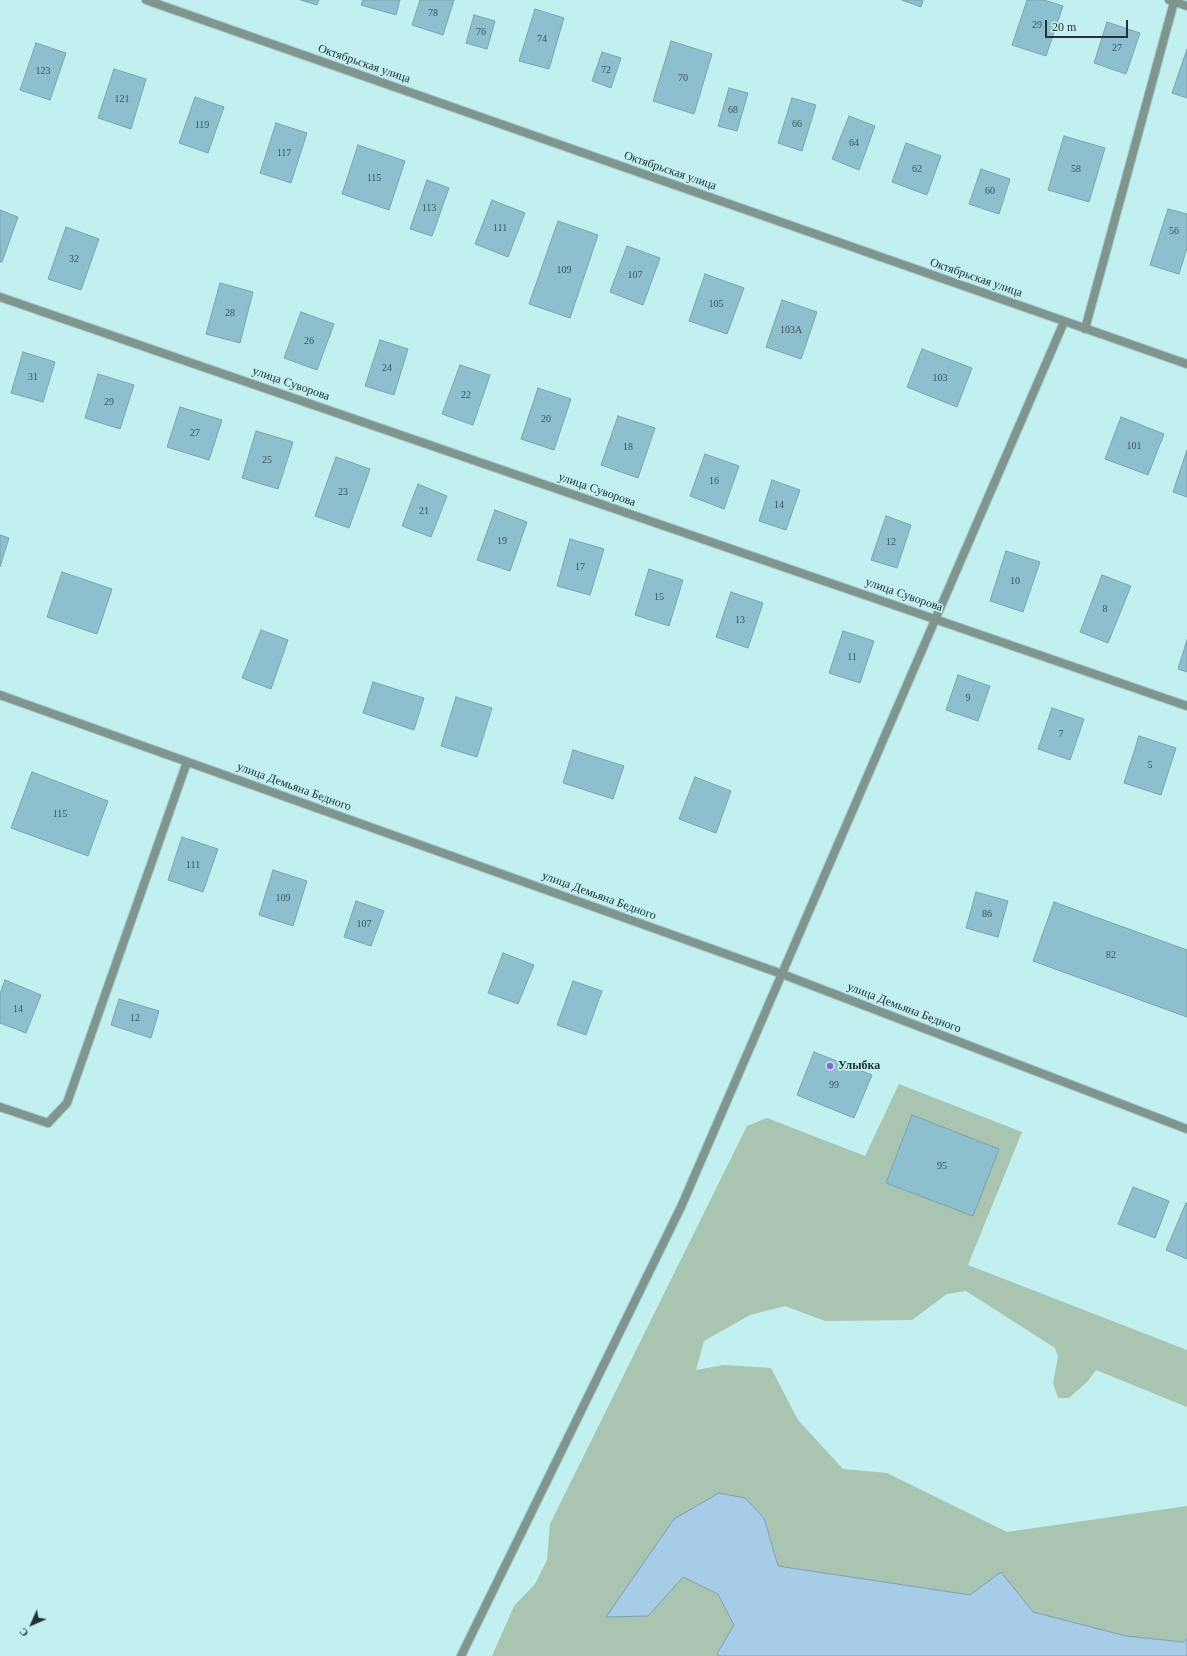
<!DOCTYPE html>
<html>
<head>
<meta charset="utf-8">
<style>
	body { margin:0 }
	#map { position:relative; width:1187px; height:1656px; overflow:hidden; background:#c2eff0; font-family:"Times New Roman",serif }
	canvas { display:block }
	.north { position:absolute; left:12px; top:1604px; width:40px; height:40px; -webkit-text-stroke:3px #c2eff0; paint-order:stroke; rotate:225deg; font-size:11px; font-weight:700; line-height:16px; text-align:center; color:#223334 }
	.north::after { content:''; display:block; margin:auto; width:14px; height:18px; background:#223334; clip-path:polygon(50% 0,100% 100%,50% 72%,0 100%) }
	.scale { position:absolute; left:1045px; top:20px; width:83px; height:18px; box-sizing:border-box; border:2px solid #223334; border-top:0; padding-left:5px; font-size:12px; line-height:14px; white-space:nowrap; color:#223334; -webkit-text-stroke:3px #c2eff0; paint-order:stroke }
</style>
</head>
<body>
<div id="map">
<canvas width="1187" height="1656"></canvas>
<div class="north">С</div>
<div class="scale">20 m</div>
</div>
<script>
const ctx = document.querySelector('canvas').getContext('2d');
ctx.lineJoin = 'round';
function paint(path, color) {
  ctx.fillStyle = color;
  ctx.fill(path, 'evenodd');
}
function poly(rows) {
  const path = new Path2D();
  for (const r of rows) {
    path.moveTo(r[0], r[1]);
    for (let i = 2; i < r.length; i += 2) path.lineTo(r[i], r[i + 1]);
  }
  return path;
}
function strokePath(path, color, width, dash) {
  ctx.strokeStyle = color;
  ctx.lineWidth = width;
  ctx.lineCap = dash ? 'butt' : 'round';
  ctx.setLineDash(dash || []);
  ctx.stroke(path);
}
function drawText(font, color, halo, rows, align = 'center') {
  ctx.font = font + ' "Times New Roman",serif';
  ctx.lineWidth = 3.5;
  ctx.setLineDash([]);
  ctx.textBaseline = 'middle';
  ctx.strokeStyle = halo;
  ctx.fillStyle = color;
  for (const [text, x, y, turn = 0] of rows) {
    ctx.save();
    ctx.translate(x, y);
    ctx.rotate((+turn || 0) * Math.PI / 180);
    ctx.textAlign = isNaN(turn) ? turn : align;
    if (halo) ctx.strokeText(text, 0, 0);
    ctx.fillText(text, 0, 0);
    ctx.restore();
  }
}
paint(poly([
	[899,1084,1022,1132,968,1265,1187,1350,1187,1407,1096,1370,1087,1382,1069,1398,1058,1398,1053,1383,1058,1357,1055,1348,966,1291,947,1294,912,1320,825,1321,785,1306,750,1315,704,1341,696,1370,724,1365,771,1368,798,1420,843,1469,887,1473,1007,1532,1187,1506,1187,1639,1183,1642,1126,1636,1033,1612,1001,1573,970,1595,778,1566,764,1517,745,1499,648,1616,683,1577,718,1594,735,1625,717,1653,720,1656,492,1656,514,1606,535,1584,547,1560,550,1524,747,1126,767,1118,865,1156]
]), '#a9c4b0');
const water = poly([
	[719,1493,745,1498,764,1518,778,1566,970,1595,1001,1572,1033,1612,1126,1636,1183,1642,1187,1639,1187,1656,720,1656,717,1654,734,1625,718,1594,683,1577,648,1616,606,1617,674,1519,719,1493]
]);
paint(water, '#a7cce8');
strokePath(water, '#7f9eb2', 1);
const building = poly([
	[301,0,319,0,317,5,301,0],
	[363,0,400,0,396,15,361,5,363,0],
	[420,0,454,0,443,35,412,25,420,0],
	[902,0,923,0,921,7,902,0],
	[1027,0,1044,0,1063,6,1046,56,1012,45,1027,0],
	[535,9,564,18,549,69,519,61,535,9],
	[474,15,495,21,487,49,466,43,474,15],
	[1107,22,1140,33,1126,74,1094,63,1107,22],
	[671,41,712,54,694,114,653,101,671,41],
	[36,43,66,53,50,100,20,90,36,43],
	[1187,49,1187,98,1172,93,1187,49],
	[602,52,621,58,611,88,592,81,602,52],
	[114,69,146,79,131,129,98,118,114,69],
	[729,88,748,93,737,131,718,126,729,88],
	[195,97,224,107,208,153,179,143,195,97],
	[792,98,816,105,802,151,778,143,792,98],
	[849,116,875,126,859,170,832,159,849,116],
	[276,123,307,133,291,183,260,173,276,123],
	[1064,136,1105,148,1089,202,1048,190,1064,136],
	[906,143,941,156,927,195,892,182,906,143],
	[358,145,405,161,389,210,342,194,358,145],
	[981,169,1010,179,999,214,969,204,981,169],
	[427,180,449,188,432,236,410,229,427,180],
	[492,200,525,213,508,257,475,244,492,200],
	[1168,209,1187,214,1187,248,1179,274,1150,265,1168,209],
	[0,210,18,217,2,262,0,262,0,210],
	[558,221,598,235,570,318,529,304,558,221],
	[66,227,99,239,81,290,48,279,66,227],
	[627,246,660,258,643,305,610,292,627,246],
	[705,274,744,288,727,334,689,321,705,274],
	[220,283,253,292,240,343,206,334,220,283],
	[782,300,817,312,801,359,766,347,782,300],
	[301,312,334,324,317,370,284,358,301,312],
	[380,340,408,349,394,395,365,386,380,340],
	[922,349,972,368,957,407,907,387,922,349],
	[23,352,55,362,43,402,11,393,23,352],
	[460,365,490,375,473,425,442,414,460,365],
	[98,374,134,385,120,429,85,418,98,374],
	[538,388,571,399,554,450,521,439,538,388],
	[180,407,222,420,209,460,167,447,180,407],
	[618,416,655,428,638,478,601,465,618,416],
	[1121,417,1164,434,1148,475,1105,459,1121,417],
	[256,431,293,442,278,489,242,478,256,431],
	[1187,450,1187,497,1173,492,1187,450],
	[705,454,739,466,724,509,690,496,705,454],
	[336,457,370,469,349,528,315,516,336,457],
	[772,480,800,490,786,530,759,521,772,480],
	[418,484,447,496,431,537,402,526,418,484],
	[495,510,527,522,510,571,477,560,495,510],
	[886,516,911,525,897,568,871,560,886,516],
	[0,535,9,538,0,567,0,535],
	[570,539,604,549,590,595,557,586,570,539],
	[1006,551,1040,562,1023,612,990,601,1006,551],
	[649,569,683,580,669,626,635,615,649,569],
	[62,572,112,589,97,634,47,617,62,572],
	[1102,575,1131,586,1108,643,1080,632,1102,575],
	[731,592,763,603,748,648,716,637,731,592],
	[261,630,288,640,271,689,242,678,261,630],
	[843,631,874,641,860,683,829,673,843,631],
	[1187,640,1187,672,1178,669,1187,640],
	[958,675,990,686,978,721,946,710,958,675],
	[373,682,424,698,414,730,363,713,373,682],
	[456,697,492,708,477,757,441,746,456,697],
	[1052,708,1084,719,1070,760,1038,749,1052,708],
	[1139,736,1176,748,1161,795,1124,783,1139,736],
	[573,750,624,766,613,799,563,783,573,750],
	[32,772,108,801,88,856,11,828,32,772],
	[695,777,731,791,716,833,679,819,695,777],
	[182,837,218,849,203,892,168,880,182,837],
	[273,870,307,881,293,926,259,915,273,870],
	[976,892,1008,901,998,937,966,928,976,892],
	[356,901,384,911,371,946,344,937,356,901],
	[1054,902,1187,950,1187,1017,1033,961,1054,902],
	[503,953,534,965,518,1004,488,993,503,953],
	[5,980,41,995,26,1033,0,1023,0,994,5,980],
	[573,981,602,991,586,1035,557,1025,573,981],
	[119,999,159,1011,151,1038,111,1025,119,999],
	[814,1052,872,1075,854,1118,797,1095,814,1052],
	[912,1115,999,1149,973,1216,886,1183,912,1115],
	[1133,1187,1169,1201,1155,1238,1118,1224,1133,1187],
	[1186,1203,1187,1204,1187,1259,1166,1250,1186,1203]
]);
paint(building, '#8ebfce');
strokePath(building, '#7ba3ae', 1);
const service = poly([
	[48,1123,67,1103,187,762]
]);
const minor = poly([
	[1169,0,1187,6],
	[0,297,1187,706],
	[1085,329,1174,2],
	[0,695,782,974,1187,1129],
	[0,1107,48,1123],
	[461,1656,681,1207,1064,322]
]);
const tertiary = poly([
	[146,0,1187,364]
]);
strokePath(service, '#a2c9ca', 10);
strokePath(minor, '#a2c9ca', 10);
strokePath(tertiary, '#a2c9ca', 10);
strokePath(service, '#81958f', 8);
strokePath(minor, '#81958f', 8);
strokePath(tertiary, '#81958f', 8);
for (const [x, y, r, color] of [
	[830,1066,4,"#985dd4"]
]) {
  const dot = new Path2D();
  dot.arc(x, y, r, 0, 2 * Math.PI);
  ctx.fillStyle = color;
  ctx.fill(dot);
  strokePath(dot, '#c2eff0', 1.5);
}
drawText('10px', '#3d565a', null, [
	["78",433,13],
	["29",1037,25],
	["76",481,32],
	["74",542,39],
	["27",1117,48],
	["72",606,70],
	["123",43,71],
	["70",683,78],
	["121",122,99],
	["68",733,110],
	["66",797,124],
	["119",202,125],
	["64",854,143],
	["117",284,153],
	["62",917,169],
	["58",1076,169],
	["115",374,178],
	["60",990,191],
	["113",429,208],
	["111",500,228],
	["56",1174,231],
	["32",74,259],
	["109",564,270],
	["107",635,275],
	["105",716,304],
	["28",230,313],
	["103А",791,330],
	["26",309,341],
	["24",387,368],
	["31",33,377],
	["103",940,378],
	["22",466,395],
	["29",109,402],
	["20",546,419],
	["27",195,433],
	["101",1134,446],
	["18",628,447],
	["25",267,460],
	["16",714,481],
	["23",343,492],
	["14",779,505],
	["21",424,511],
	["19",502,541],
	["12",891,542],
	["17",580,567],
	["10",1015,581],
	["15",659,597],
	["8",1105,609],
	["13",740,620],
	["11",852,657],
	["9",968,698],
	["7",1061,734],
	["5",1150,765],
	["115",60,814],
	["111",193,865],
	["109",283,898],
	["86",987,914],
	["107",364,924],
	["82",1111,955],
	["14",18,1009],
	["12",135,1018],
	["99",834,1085],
	["95",942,1166]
]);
drawText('12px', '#223334', '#c2eff0', [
	["Октябрьская улица",364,64,19],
	["Октябрьская улица",670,171,19],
	["Октябрьская улица",976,278,19],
	["улица Суворова",291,384,19],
	["улица Суворова",597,490,19],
	["улица Суворова",904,595,19],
	["улица Демьяна Бедного",294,787,20],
	["улица Демьяна Бедного",599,896,20],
	["улица Демьяна Бедного",904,1008,21]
]);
drawText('bold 12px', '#223334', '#c2eff0', [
	["Улыбка",838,1066]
], 'left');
</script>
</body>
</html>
